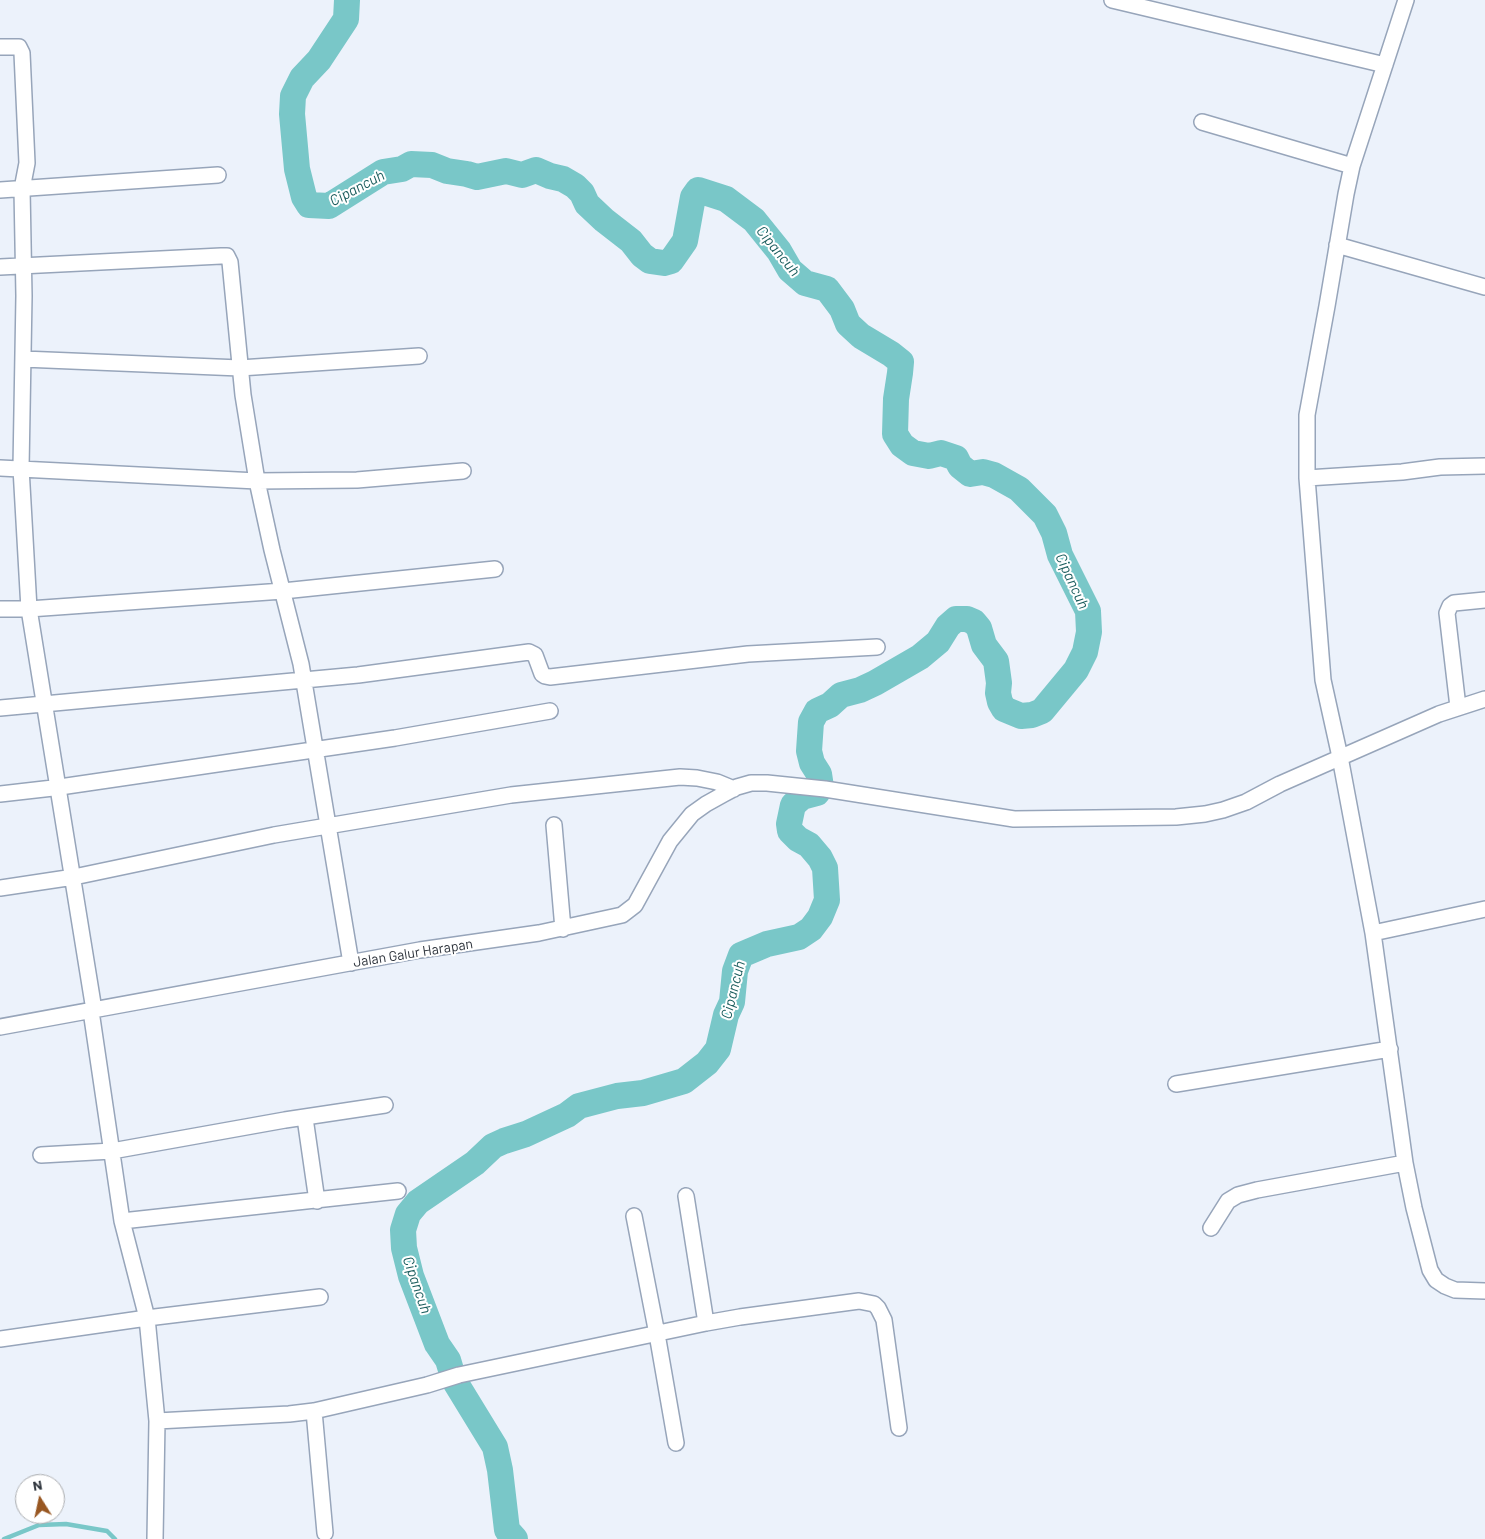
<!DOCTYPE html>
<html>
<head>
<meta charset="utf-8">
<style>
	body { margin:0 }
	#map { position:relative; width:1485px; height:1539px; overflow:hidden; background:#ecf2fb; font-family:Barlow,sans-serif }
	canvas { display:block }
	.north { position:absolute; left:15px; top:1474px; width:50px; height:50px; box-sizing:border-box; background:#fff; border:1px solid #acaeb1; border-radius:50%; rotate:350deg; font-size:14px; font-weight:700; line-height:20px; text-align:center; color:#2f353d }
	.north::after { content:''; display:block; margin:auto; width:18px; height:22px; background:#985722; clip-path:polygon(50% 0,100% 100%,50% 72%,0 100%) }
</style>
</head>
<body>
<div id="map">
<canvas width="1485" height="1539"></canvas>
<div class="north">N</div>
</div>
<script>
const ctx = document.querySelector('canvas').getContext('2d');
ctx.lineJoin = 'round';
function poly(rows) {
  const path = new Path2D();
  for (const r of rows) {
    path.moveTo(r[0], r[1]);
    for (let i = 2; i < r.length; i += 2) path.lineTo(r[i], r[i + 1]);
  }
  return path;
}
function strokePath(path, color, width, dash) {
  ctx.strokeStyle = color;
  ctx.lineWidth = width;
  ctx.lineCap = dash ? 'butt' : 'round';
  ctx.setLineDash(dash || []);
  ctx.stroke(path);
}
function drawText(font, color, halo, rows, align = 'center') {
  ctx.font = font + ' Barlow,sans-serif';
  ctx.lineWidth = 4;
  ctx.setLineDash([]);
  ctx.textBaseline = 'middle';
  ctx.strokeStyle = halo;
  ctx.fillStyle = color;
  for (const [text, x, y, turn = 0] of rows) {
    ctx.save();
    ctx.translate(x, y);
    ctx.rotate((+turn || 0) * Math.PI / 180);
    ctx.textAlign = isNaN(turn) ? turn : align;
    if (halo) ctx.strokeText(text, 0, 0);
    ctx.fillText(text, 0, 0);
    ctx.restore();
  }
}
strokePath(poly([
	[4,1539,39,1525,66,1524,107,1531,115,1539],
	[504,1539,510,1534]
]), '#79c7c8', 4.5);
strokePath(poly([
	[347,0,346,19,319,60,302,78,293,96,292,114,297,169,304,197,309,205,329,206,383,172,402,169,411,164,432,165,447,171,467,174,477,177,506,171,522,175,536,170,550,176,563,179,575,186,582,193,587,204,604,220,631,241,642,255,650,261,664,263,671,261,685,241,693,197,698,190,726,199,754,220,779,251,790,270,805,283,827,289,842,309,848,324,861,336,891,354,901,362,900,373,896,399,895,434,902,445,913,453,929,456,941,453,956,458,960,466,970,474,983,472,994,475,1019,489,1045,515,1054,533,1060,555,1088,611,1089,632,1085,652,1076,670,1042,711,1032,715,1021,716,1004,709,1000,702,998,693,999,683,996,661,984,645,979,628,974,622,967,619,956,619,948,626,938,642,920,657,875,683,860,690,841,695,830,705,817,711,811,722,809,751,812,763,819,774,821,787,817,793,802,797,793,805,789,824,790,831,798,839,809,845,820,858,825,868,827,900,820,917,811,929,799,937,767,944,741,955,735,971,732,1002,726,1015,718,1049,707,1063,684,1081,643,1093,617,1096,579,1106,567,1115,526,1134,504,1141,493,1146,475,1163,418,1202,408,1214,403,1230,404,1248,411,1276,437,1344,448,1360,454,1380,495,1447,500,1470,507,1530,515,1539]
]), '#79c7c8', 26);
const minor = poly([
	[1112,0,1385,65],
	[1406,0,1352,166,1346,194,1327,306,1307,415,1307,478,1323,680,1340,757,1373,933,1405,1163,1414,1208,1430,1270,1436,1280,1445,1286,1455,1290,1485,1291],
	[0,47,19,47,22,53,27,163,22,189,24,296,21,468,29,609,94,1010],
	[1202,122,1352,166],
	[0,190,218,175],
	[1337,245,1485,287],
	[0,267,221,256,227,256,230,262,243,395,257,481,272,550,301,664,351,963],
	[23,359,240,368,419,356],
	[0,468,257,481,357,480,463,471],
	[1307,478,1402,472,1440,467,1485,466],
	[0,609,29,609,283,591,495,569],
	[1458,707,1447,613,1450,606,1454,603,1485,600],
	[0,708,358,675,529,652,535,655,542,674,545,676,550,677,748,654,877,647],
	[0,794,53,788,395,738,550,711],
	[554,825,563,929],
	[0,888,74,877,274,835,511,795,680,777,697,778,717,782,734,789],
	[1373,933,1485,909],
	[91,1011,122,1221,147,1318,157,1421,155,1539],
	[0,1027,420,950,539,933,622,915,635,905,670,841,692,814,706,804,724,794,737,787,751,783,767,783,825,789,1014,819,1176,817,1205,814,1223,810,1246,802,1280,784,1439,714,1485,699],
	[1176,1084,1390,1049],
	[305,1118,317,1201],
	[41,1155,112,1151,285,1120,385,1105],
	[686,1196,706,1323],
	[634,1216,657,1334,676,1443],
	[122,1221,398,1191],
	[1211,1228,1228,1201,1238,1195,1257,1190,1405,1163],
	[0,1339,147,1318,320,1297],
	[314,1411,325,1533],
	[157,1421,289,1414,314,1411,427,1385,459,1375,706,1323,740,1317,859,1301,874,1304,878,1308,884,1320,899,1428]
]);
strokePath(minor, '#97a5ba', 18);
strokePath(minor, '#fff', 15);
drawText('14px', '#2f353d', '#fff', [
	["Jalan Galur Harapan",413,953,-9]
]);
drawText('italic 15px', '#1c5e5e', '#fff', [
	["Cipancuh",357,188,-28],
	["Cipancuh",778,251,51],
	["Cipancuh",1072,581,65],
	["Cipancuh",733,990,-76],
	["Cipancuh",417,1285,71]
]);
</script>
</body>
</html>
